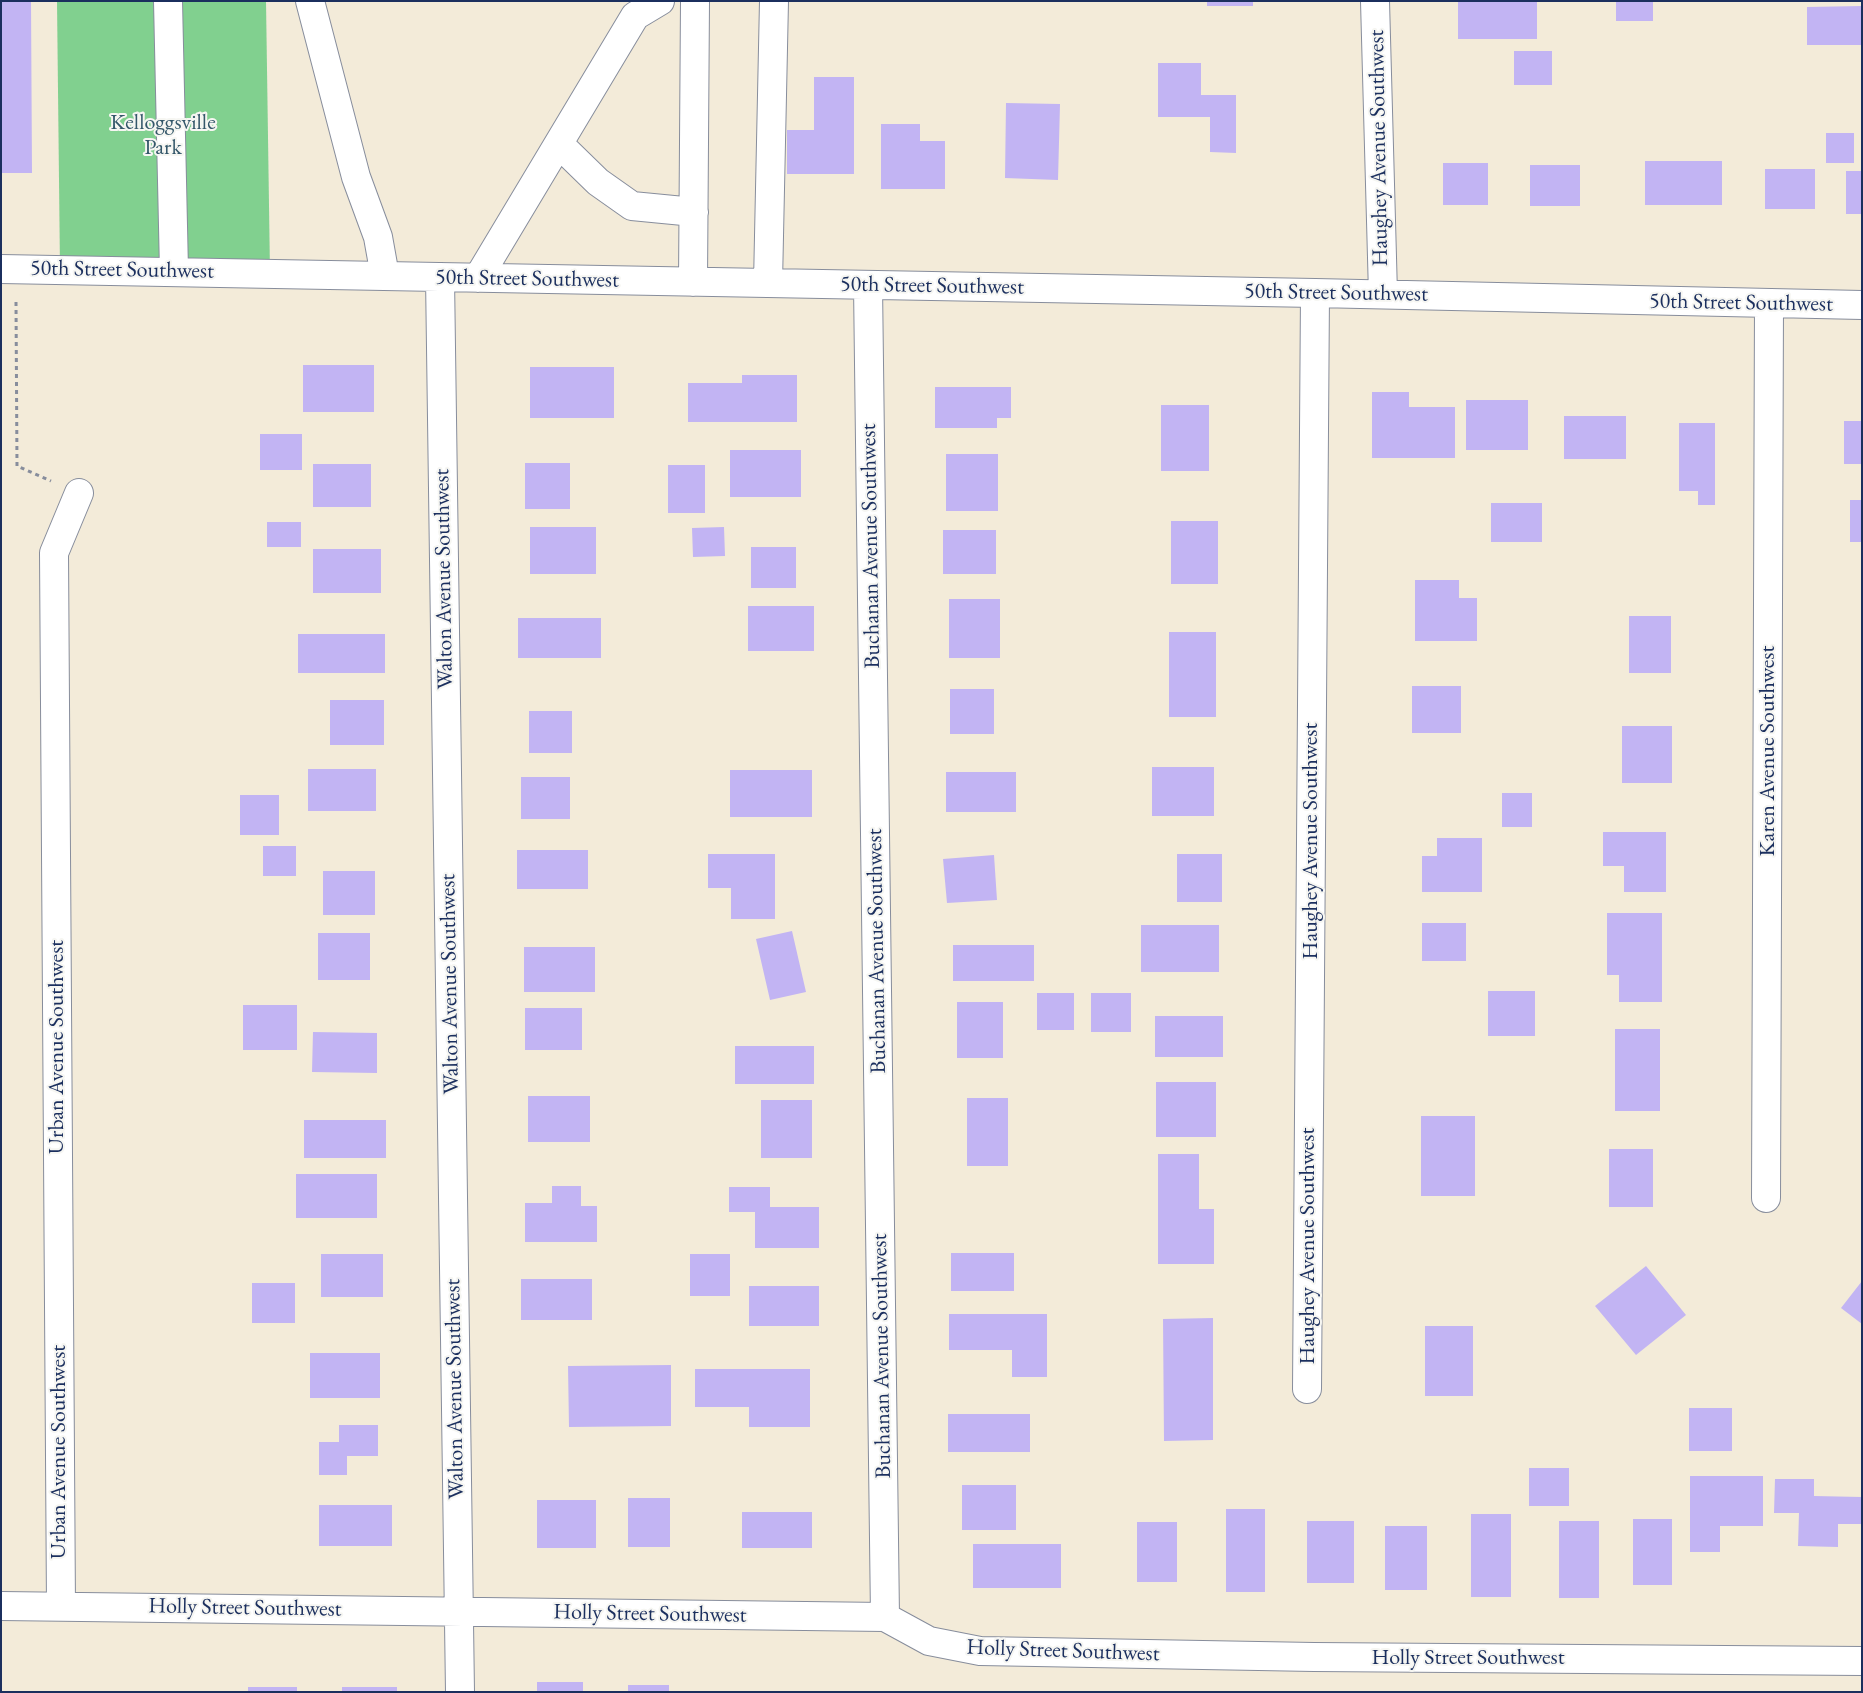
<!DOCTYPE html>
<html>
<head>
<meta charset="utf-8">
<style>
	body { margin:0 }
	#map { position:relative; width:1863px; height:1693px; overflow:hidden; background:#f3ebd9; font-family:"EB Garamond",serif }
	canvas { display:block }
	.frame { position:absolute; inset:0; border:2px solid #1b2f5e; pointer-events:none }
</style>
</head>
<body>
<div id="map">
<canvas width="1863" height="1693"></canvas>
<div class="frame"></div>
</div>
<script>
const ctx = document.querySelector('canvas').getContext('2d');
ctx.lineJoin = 'round';
function paint(path, color) {
  ctx.fillStyle = color;
  ctx.fill(path, 'evenodd');
}
function poly(rows) {
  const path = new Path2D();
  for (const r of rows) {
    path.moveTo(r[0], r[1]);
    for (let i = 2; i < r.length; i += 2) path.lineTo(r[i], r[i + 1]);
  }
  return path;
}
function strokePath(path, color, width, dash) {
  ctx.strokeStyle = color;
  ctx.lineWidth = width;
  ctx.lineCap = dash ? 'butt' : 'round';
  ctx.setLineDash(dash || []);
  ctx.stroke(path);
}
function drawText(font, color, halo, rows, align = 'center') {
  ctx.font = font + ' "EB Garamond",serif';
  ctx.lineWidth = 4;
  ctx.setLineDash([]);
  ctx.textBaseline = 'middle';
  ctx.strokeStyle = halo;
  ctx.fillStyle = color;
  for (const [text, x, y, turn = 0] of rows) {
    ctx.save();
    ctx.translate(x, y);
    ctx.rotate((+turn || 0) * Math.PI / 180);
    ctx.textAlign = isNaN(turn) ? turn : align;
    if (halo) ctx.strokeText(text, 0, 0);
    ctx.fillText(text, 0, 0);
    ctx.restore();
  }
}
paint(poly([
	[57,1,266,1,270,273,60,269]
]), '#81d08f');
paint(poly([
	[1,1,31,1,32,173,1,173],
	[1207,1,1253,1,1253,6,1207,6],
	[1458,1,1537,1,1537,39,1458,39],
	[1616,1,1653,1,1653,21,1616,21],
	[1862,6,1862,45,1807,45,1807,7],
	[1514,51,1552,51,1552,85,1514,85],
	[1158,63,1201,63,1201,95,1236,95,1236,153,1210,152,1210,117,1158,117],
	[814,77,854,77,854,174,787,174,787,130,814,130],
	[1006,103,1060,104,1058,180,1005,178],
	[881,124,920,124,920,141,945,141,945,189,881,189],
	[1826,133,1854,133,1854,163,1826,163],
	[1645,161,1722,161,1722,205,1645,205],
	[1443,163,1488,163,1488,205,1443,205],
	[1530,165,1580,165,1580,206,1530,206],
	[1765,169,1815,169,1815,209,1765,209],
	[1846,171,1862,171,1862,214,1846,214],
	[303,365,374,365,374,412,303,412],
	[530,367,614,367,614,418,530,418],
	[742,375,797,375,797,422,688,422,688,383,742,383],
	[935,387,1011,387,1011,418,997,418,997,428,935,428],
	[1372,392,1409,392,1409,407,1455,407,1455,458,1372,458],
	[1466,400,1528,400,1528,450,1466,450],
	[1161,405,1209,405,1209,471,1161,471],
	[1564,416,1626,416,1626,459,1564,459],
	[1844,421,1862,421,1862,464,1844,464],
	[1679,423,1715,423,1715,505,1698,505,1698,491,1679,491],
	[260,434,302,434,302,470,260,470],
	[730,450,801,450,801,497,730,497],
	[946,454,998,454,998,511,946,511],
	[525,463,570,463,570,509,525,509],
	[313,464,371,464,371,507,313,507],
	[668,465,705,465,705,513,668,513],
	[1850,500,1862,500,1862,542,1850,542],
	[1491,503,1542,503,1542,542,1491,542],
	[1171,521,1218,521,1218,584,1171,584],
	[267,522,301,522,301,547,267,547],
	[530,527,596,527,596,574,530,574],
	[724,527,725,556,693,557,692,528],
	[943,530,996,530,996,574,943,574],
	[751,547,796,547,796,588,751,588],
	[313,549,381,549,381,593,313,593],
	[1415,580,1459,580,1459,598,1477,598,1477,641,1415,641],
	[949,599,1000,599,1000,658,949,658],
	[748,606,814,606,814,651,748,651],
	[1629,616,1671,616,1671,673,1629,673],
	[518,618,601,618,601,658,518,658],
	[1169,632,1216,632,1216,717,1169,717],
	[298,634,385,634,385,673,298,673],
	[1412,686,1461,686,1461,733,1412,733],
	[950,689,994,689,994,734,950,734],
	[330,700,384,700,384,745,330,745],
	[529,711,572,711,572,753,529,753],
	[1622,726,1672,726,1672,783,1622,783],
	[1152,767,1214,767,1214,816,1152,816],
	[308,769,376,769,376,811,308,811],
	[730,770,812,770,812,817,730,817],
	[946,772,1016,772,1016,812,946,812],
	[521,777,570,777,570,819,521,819],
	[1502,793,1532,793,1532,827,1502,827],
	[240,795,279,795,279,835,240,835],
	[1603,832,1666,832,1666,892,1624,892,1624,866,1603,866],
	[1437,838,1482,838,1482,892,1422,892,1422,856,1437,856],
	[263,846,296,846,296,876,263,876],
	[517,850,588,850,588,889,517,889],
	[708,854,775,854,775,919,731,919,731,888,708,888],
	[1177,854,1222,854,1222,902,1177,902],
	[994,855,997,900,947,903,943,859],
	[323,871,375,871,375,915,323,915],
	[1607,913,1662,913,1662,1002,1619,1002,1619,975,1607,975],
	[1422,923,1466,923,1466,961,1422,961],
	[1141,925,1219,925,1219,972,1141,972],
	[792,931,806,992,770,1000,756,939],
	[318,933,370,933,370,980,318,980],
	[953,945,1034,945,1034,981,953,981],
	[524,947,595,947,595,992,524,992],
	[1488,991,1535,991,1535,1036,1488,1036],
	[1037,993,1074,993,1074,1030,1037,1030],
	[1091,993,1131,993,1131,1032,1091,1032],
	[957,1002,1003,1002,1003,1058,957,1058],
	[243,1005,297,1005,297,1050,243,1050],
	[525,1008,582,1008,582,1050,525,1050],
	[1155,1016,1223,1016,1223,1057,1155,1057],
	[1615,1029,1660,1029,1660,1111,1615,1111],
	[313,1032,377,1033,377,1073,312,1072],
	[735,1046,814,1046,814,1084,735,1084],
	[1156,1082,1216,1082,1216,1137,1156,1137],
	[528,1096,590,1096,590,1142,528,1142],
	[967,1098,1008,1098,1008,1166,967,1166],
	[761,1100,812,1100,812,1158,761,1158],
	[1421,1116,1475,1116,1475,1196,1421,1196],
	[304,1120,386,1120,386,1158,304,1158],
	[1609,1149,1653,1149,1653,1207,1609,1207],
	[1158,1154,1199,1154,1199,1209,1214,1209,1214,1264,1158,1264],
	[296,1174,377,1174,377,1218,296,1218],
	[552,1186,581,1186,581,1206,597,1206,597,1242,525,1242,525,1203,552,1203],
	[729,1187,770,1187,770,1207,819,1207,819,1248,755,1248,755,1212,729,1212],
	[951,1253,1014,1253,1014,1291,951,1291],
	[321,1254,383,1254,383,1297,321,1297],
	[690,1254,730,1254,730,1296,690,1296],
	[1646,1266,1686,1315,1636,1355,1595,1306],
	[521,1279,592,1279,592,1320,521,1320],
	[1862,1281,1862,1324,1841,1308],
	[252,1283,295,1283,295,1323,252,1323],
	[749,1286,819,1286,819,1326,749,1326],
	[949,1314,1047,1314,1047,1377,1012,1377,1012,1350,949,1350],
	[1213,1318,1213,1440,1164,1441,1163,1319],
	[1425,1326,1473,1326,1473,1396,1425,1396],
	[310,1353,380,1353,380,1398,310,1398],
	[671,1365,671,1426,569,1427,568,1366],
	[695,1369,810,1369,810,1427,749,1427,749,1407,695,1407],
	[1689,1408,1732,1408,1732,1451,1689,1451],
	[948,1414,1030,1414,1030,1452,948,1452],
	[339,1425,378,1425,378,1456,347,1456,347,1475,319,1475,319,1442,339,1442],
	[1529,1468,1569,1468,1569,1506,1529,1506],
	[1690,1476,1763,1476,1763,1526,1720,1526,1720,1552,1690,1552],
	[1775,1479,1814,1479,1814,1496,1862,1497,1862,1524,1838,1524,1838,1547,1798,1546,1799,1513,1774,1513],
	[962,1485,1016,1485,1016,1530,962,1530],
	[628,1498,670,1498,670,1547,628,1547],
	[537,1500,596,1500,596,1548,537,1548],
	[319,1505,392,1505,392,1546,319,1546],
	[1226,1509,1265,1509,1265,1592,1226,1592],
	[742,1512,812,1512,812,1548,742,1548],
	[1471,1514,1511,1514,1511,1597,1471,1597],
	[1633,1519,1672,1519,1672,1585,1633,1585],
	[1307,1521,1354,1521,1354,1583,1307,1583],
	[1559,1521,1599,1521,1599,1598,1559,1598],
	[1137,1522,1177,1522,1177,1582,1137,1582],
	[1385,1526,1427,1526,1427,1590,1385,1590],
	[973,1544,1061,1544,1061,1588,973,1588],
	[537,1682,583,1682,583,1692,537,1692],
	[628,1685,669,1685,669,1692,628,1692],
	[248,1687,297,1687,297,1692,248,1692],
	[342,1687,397,1687,397,1692,342,1692]
]), '#c2b4f3');
const minor = poly([
	[168,1,174,271],
	[310,1,356,177,378,237,385,276],
	[1375,1,1383,294],
	[559,144,598,182,632,206,694,212],
	[1,269,1315,293,1862,305],
	[440,277,460,1692],
	[478,278,635,16,660,1],
	[693,282,695,1],
	[768,283,774,1],
	[868,285,885,1617],
	[1766,1198,1769,303],
	[1307,1389,1315,293],
	[1,1606,885,1617,929,1641,980,1651,1314,1657,1862,1661],
	[61,1606,54,553,79,493]
]);
strokePath(minor, '#878d9c', 30);
strokePath(poly([
	[16,302,17,466,51,481]
]), '#878d9c', 3, [4, 4]);
strokePath(minor, '#fff', 28);
drawText('22px', '#34576a', '#f6f6f2', [
	["Kelloggsville",163,123],
	["Park",163,148]
]);
drawText('22px', '#1b2f5e', '#f6f6f2', [
	["Haughey Avenue Southwest",1379,148,-91],
	["50th Street Southwest",122,270,1],
	["50th Street Southwest",527,279,1],
	["50th Street Southwest",932,286,1],
	["50th Street Southwest",1336,293,1],
	["50th Street Southwest",1741,303,1],
	["Buchanan Avenue Southwest",871,546,-91],
	["Walton Avenue Southwest",444,579,-91],
	["Karen Avenue Southwest",1768,751,-90],
	["Haughey Avenue Southwest",1311,841,-90],
	["Buchanan Avenue Southwest",877,951,-91],
	["Walton Avenue Southwest",450,984,-91],
	["Urban Avenue Southwest",57,1047,-90],
	["Haughey Avenue Southwest",1308,1246,-90],
	["Buchanan Avenue Southwest",882,1356,-91],
	["Walton Avenue Southwest",455,1389,-91],
	["Urban Avenue Southwest",59,1452,-90],
	["Holly Street Southwest",245,1608,1],
	["Holly Street Southwest",650,1614,1],
	["Holly Street Southwest",1063,1651,2],
	["Holly Street Southwest",1468,1658]
]);
</script>
</body>
</html>
